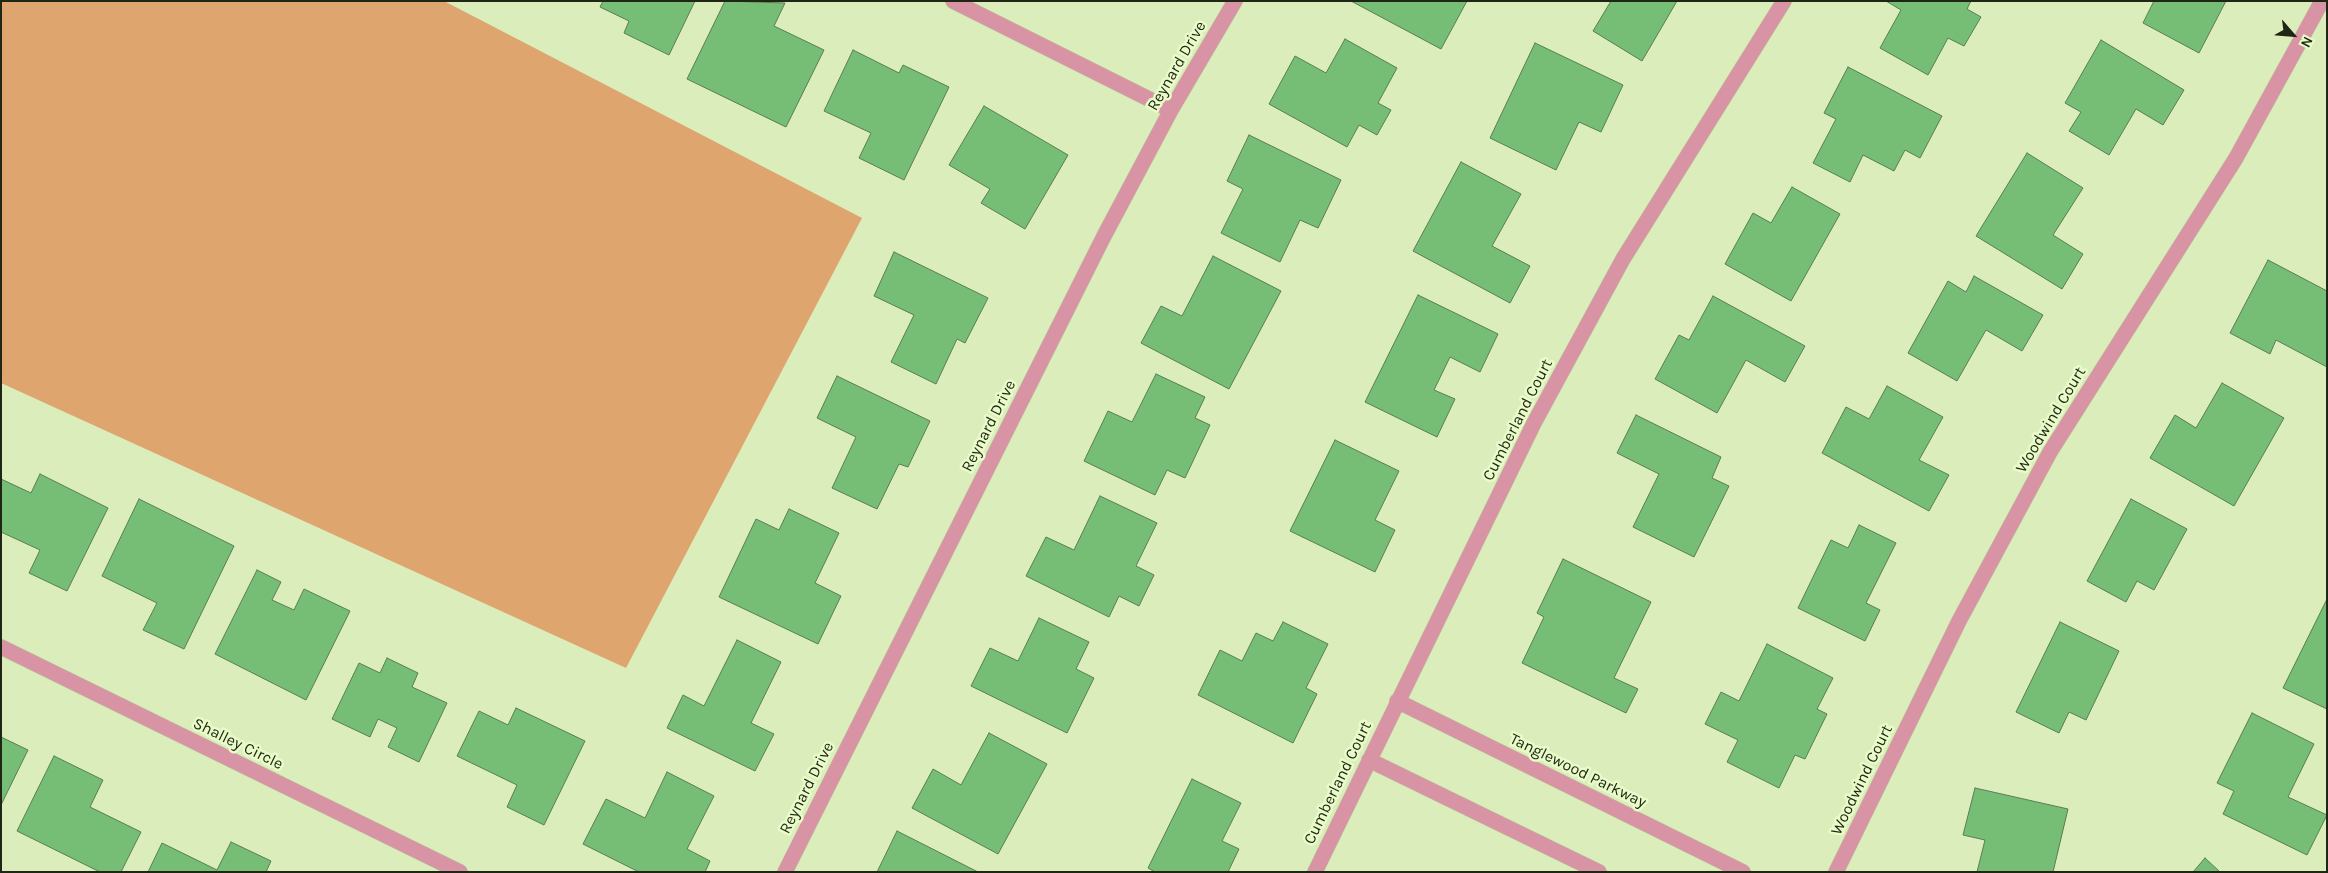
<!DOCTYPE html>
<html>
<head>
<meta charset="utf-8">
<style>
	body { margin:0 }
	#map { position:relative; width:2328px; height:873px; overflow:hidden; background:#dbedbb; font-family:Karla,sans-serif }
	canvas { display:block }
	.frame { position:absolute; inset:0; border:2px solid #1f2613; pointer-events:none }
	.north { position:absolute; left:2268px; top:10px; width:50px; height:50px; -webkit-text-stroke:4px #e8fbc8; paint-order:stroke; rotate:117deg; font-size:14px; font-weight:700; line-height:20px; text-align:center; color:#1f2613 }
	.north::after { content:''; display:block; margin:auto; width:18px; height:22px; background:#1f2613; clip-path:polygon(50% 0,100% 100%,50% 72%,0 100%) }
</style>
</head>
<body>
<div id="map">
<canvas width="2328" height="873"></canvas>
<div class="frame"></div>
<div class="north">N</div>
</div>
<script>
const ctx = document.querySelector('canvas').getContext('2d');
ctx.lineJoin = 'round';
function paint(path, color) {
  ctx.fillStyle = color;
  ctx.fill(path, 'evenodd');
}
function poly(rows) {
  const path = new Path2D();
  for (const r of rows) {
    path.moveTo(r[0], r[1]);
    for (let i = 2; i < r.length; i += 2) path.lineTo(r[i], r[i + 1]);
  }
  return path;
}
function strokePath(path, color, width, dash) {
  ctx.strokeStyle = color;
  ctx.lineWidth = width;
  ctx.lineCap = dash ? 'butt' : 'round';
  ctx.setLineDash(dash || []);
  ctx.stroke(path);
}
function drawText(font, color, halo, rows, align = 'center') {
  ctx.font = font + ' Karla,sans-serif';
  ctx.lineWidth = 5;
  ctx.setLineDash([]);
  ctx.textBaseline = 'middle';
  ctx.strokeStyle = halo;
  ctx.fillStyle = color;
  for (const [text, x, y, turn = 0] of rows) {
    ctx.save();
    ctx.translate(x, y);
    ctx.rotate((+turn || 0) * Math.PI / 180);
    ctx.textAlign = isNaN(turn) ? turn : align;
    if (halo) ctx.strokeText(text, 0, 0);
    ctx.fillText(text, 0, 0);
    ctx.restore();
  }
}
paint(poly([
	[1,1,444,1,862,218,626,668,1,383]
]), '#dea56f');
const building = poly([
	[603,1,695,1,669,55,624,33,629,21,600,7,603,1],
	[725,1,785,3,774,26,824,50,786,127,687,79,725,1],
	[1351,1,1467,1,1441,49,1351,1],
	[1611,1,1677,1,1642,61,1593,31,1611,1],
	[1971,1,1967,9,1981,17,1964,46,1948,38,1928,75,1880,48,1901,10,1886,1,1971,1],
	[2154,1,2226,1,2199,53,2143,23,2154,1],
	[1345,39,1397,68,1378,103,1391,110,1377,135,1359,125,1347,147,1269,104,1295,56,1326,73,1345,39],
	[2101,40,2184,90,2163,125,2136,109,2109,155,2069,131,2081,112,2065,103,2101,40],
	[1535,43,1623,85,1601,132,1579,122,1556,170,1490,138,1535,43],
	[853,50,899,73,903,65,949,87,904,180,859,158,871,133,824,111,853,50],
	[1848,67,1942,116,1920,158,1905,150,1894,171,1863,155,1850,182,1813,163,1836,119,1824,113,1848,67],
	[984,106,1068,155,1025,229,981,203,990,189,949,165,984,106],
	[1249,135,1341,180,1318,228,1300,220,1280,262,1221,233,1243,189,1227,181,1249,135],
	[2027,153,2083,188,2053,235,2083,254,2062,289,1976,236,2027,153],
	[1461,162,1521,194,1492,246,1530,266,1510,303,1413,251,1461,162],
	[1792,187,1840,214,1791,301,1725,264,1753,213,1771,223,1792,187],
	[894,252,988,298,965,343,957,339,936,384,891,362,914,315,874,296,894,252],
	[1213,256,1281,291,1229,389,1141,343,1161,306,1182,316,1213,256],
	[2268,260,2327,291,2327,367,2276,340,2270,354,2230,333,2268,260],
	[1974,276,2043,315,2022,351,1986,330,1957,381,1908,353,1948,281,1966,292,1974,276],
	[1418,295,1498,334,1480,372,1450,357,1434,390,1455,399,1437,437,1365,402,1418,295],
	[1713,296,1805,346,1785,382,1746,360,1717,413,1655,379,1679,335,1689,340,1713,296],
	[1156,374,1205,397,1195,418,1210,425,1185,478,1167,470,1155,495,1084,461,1108,411,1132,422,1156,374],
	[837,376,930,421,908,467,899,464,877,509,832,488,856,437,817,418,837,376],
	[2222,383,2284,418,2234,506,2150,458,2175,415,2196,428,2222,383],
	[1887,386,1943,417,1919,460,1949,475,1929,511,1822,453,1846,407,1869,419,1887,386],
	[1636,415,1721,457,1712,478,1729,486,1694,557,1633,527,1659,474,1617,453,1636,415],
	[1335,440,1399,471,1375,520,1395,530,1375,572,1290,531,1335,440],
	[40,474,108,508,67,591,29,573,40,550,1,532,1,479,31,493,40,474],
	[1100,496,1157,523,1136,566,1154,575,1139,606,1119,596,1109,617,1026,576,1046,537,1074,550,1100,496],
	[139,499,234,546,184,649,143,630,157,603,102,576,139,499],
	[2131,499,2187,529,2154,590,2137,581,2126,602,2087,581,2131,499],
	[789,509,839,533,815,583,841,596,818,644,719,597,756,519,779,530,789,509],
	[1859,525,1896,543,1866,603,1880,610,1865,641,1798,608,1831,540,1848,548,1859,525],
	[1563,559,1651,602,1614,678,1638,689,1626,713,1522,663,1544,617,1537,613,1563,559],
	[257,570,281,582,272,600,294,610,304,589,350,611,306,700,215,654,257,570],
	[2327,599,2327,709,2283,688,2327,599],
	[1039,618,1089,642,1076,669,1094,678,1067,733,971,686,990,648,1018,661,1039,618],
	[1283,622,1328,644,1306,688,1317,694,1293,743,1198,695,1220,650,1242,661,1256,633,1273,641,1283,622],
	[2060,622,2119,651,2086,720,2069,712,2059,733,2016,712,2060,622],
	[737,640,781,662,751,723,774,734,755,771,667,728,683,695,704,706,737,640],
	[1767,644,1833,678,1817,709,1827,714,1805,759,1795,755,1779,788,1727,762,1738,740,1705,724,1721,692,1739,701,1767,644],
	[387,658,418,673,412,687,447,703,419,762,388,747,397,728,378,719,370,737,332,719,359,663,380,673,387,658],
	[516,708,585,741,544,825,507,807,517,785,457,756,479,711,508,725,516,708],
	[2252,713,2314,744,2288,797,2327,815,2307,855,2223,814,2234,791,2217,783,2252,713],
	[989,733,1047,764,998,854,912,808,933,769,961,785,989,733],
	[1,737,28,750,1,805,1,737],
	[54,756,103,780,90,807,141,832,121,872,100,872,17,831,54,756],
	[667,772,714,796,687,849,710,861,705,872,639,872,583,844,606,799,645,818,667,772],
	[1192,779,1241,803,1222,841,1239,849,1228,872,1155,872,1148,868,1192,779],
	[1975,788,2068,809,2053,872,1977,872,1985,840,1963,835,1975,788],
	[897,831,978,872,877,872,897,831],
	[231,842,271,861,266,872,148,872,162,843,217,870,231,842],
	[2205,858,2220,872,2193,872,2205,858]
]);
paint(building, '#76be75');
strokePath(building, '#597c57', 1);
const minor = poly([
	[953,1,1171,110],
	[1,647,460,872],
	[1397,701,1743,872],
	[1369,760,1599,872],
	[785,872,1104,236,1171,110,1235,1],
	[1315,872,1534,423,1623,259,1784,1],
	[1836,872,1959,621,2050,452,2236,158,2322,1]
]);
strokePath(minor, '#b9c99d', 16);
strokePath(minor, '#d894a4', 15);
drawText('16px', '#1f2613', '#e8fbc8', [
	["Reynard Drive",1177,66,-60],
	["Cumberland Court",1518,420,-63],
	["Woodwind Court",2051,420,-59],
	["Reynard Drive",989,426,-63],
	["Shalley Circle",238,744,26],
	["Tanglewood Parkway",1578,771,26],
	["Woodwind Court",1862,780,-64],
	["Cumberland Court",1338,783,-64],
	["Reynard Drive",807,788,-63]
]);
</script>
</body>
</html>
